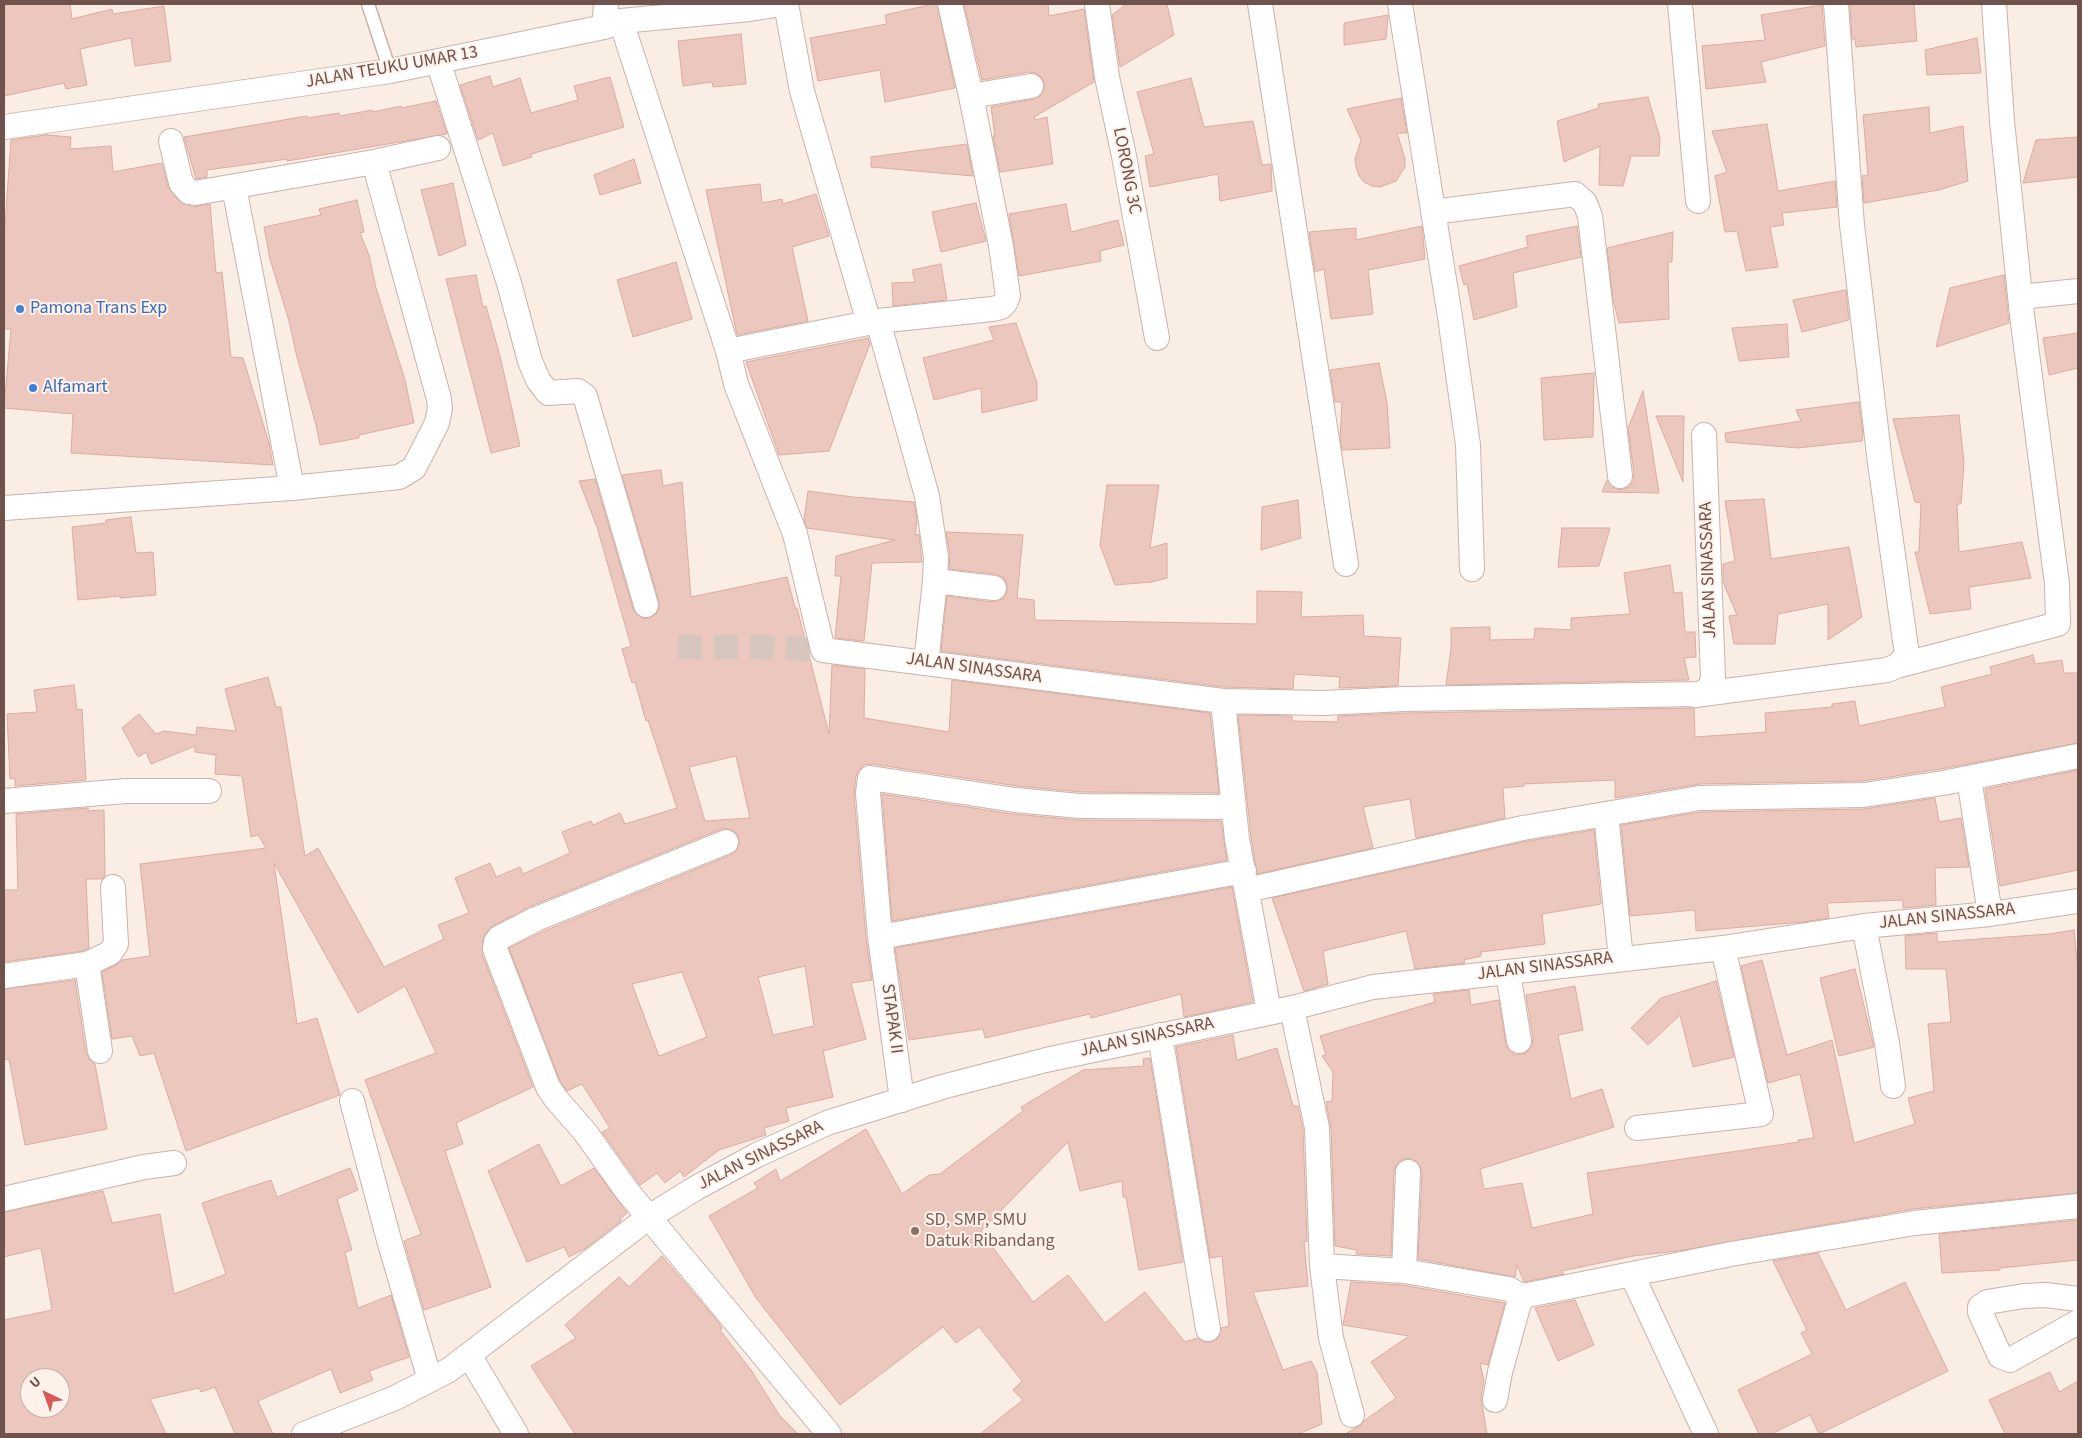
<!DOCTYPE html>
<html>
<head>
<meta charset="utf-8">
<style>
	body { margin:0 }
	#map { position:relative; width:2082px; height:1438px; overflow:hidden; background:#f9ede4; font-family:"Source Sans 3",sans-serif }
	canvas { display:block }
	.frame { position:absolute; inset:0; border:5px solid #6f524c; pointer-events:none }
	.north { position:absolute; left:20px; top:1368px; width:50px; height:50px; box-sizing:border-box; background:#fdf1e9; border:1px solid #c4b1aa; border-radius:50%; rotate:318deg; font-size:14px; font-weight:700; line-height:20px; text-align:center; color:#6f524c }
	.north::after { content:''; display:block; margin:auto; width:18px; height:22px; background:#d75855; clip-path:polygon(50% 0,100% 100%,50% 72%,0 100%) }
</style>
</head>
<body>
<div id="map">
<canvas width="2082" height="1438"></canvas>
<div class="frame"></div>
<div class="north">U</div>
</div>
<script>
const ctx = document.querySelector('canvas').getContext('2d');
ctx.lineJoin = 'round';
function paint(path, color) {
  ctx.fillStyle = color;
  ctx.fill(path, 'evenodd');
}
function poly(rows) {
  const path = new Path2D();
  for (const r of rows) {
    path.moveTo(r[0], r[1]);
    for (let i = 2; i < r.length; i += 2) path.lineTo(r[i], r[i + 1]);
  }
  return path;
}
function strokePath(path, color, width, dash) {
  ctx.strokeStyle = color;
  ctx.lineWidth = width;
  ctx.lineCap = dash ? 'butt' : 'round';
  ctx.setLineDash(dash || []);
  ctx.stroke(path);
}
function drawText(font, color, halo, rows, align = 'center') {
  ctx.font = font + ' "Source Sans 3",sans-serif';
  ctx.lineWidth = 4;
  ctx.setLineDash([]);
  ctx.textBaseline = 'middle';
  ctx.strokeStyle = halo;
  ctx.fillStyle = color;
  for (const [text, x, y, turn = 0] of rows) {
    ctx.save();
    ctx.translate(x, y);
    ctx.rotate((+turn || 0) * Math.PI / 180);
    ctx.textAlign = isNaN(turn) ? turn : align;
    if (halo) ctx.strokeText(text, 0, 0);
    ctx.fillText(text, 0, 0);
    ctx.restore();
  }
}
const building = poly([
	[4,4,70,4,72,19,112,9,113,14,164,6,171,61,135,66,131,38,80,49,87,85,66,89,64,83,4,96,4,4],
	[933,4,937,4,955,88,885,102,880,70,818,81,810,38,887,24,885,15,933,4],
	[964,4,1048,4,1049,16,1084,9,1094,82,1034,117,1035,120,1047,117,1053,164,1000,172,993,136,995,136,991,107,1034,99,1040,96,1044,91,1044,83,1041,77,1035,73,1029,72,982,80,964,4],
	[1126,4,1167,4,1174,35,1120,67,1112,15,1126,4],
	[1850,4,1914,4,1917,41,1856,47,1855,39,1852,39,1850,4],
	[1822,5,1825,46,1761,62,1766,82,1706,89,1702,46,1765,40,1761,15,1822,5],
	[1388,15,1386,39,1344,45,1344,23,1388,15],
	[741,34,746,84,713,87,712,82,683,86,678,41,741,34],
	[1977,38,1981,73,1927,75,1925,50,1977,38],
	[490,76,493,87,520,78,531,113,578,100,574,86,610,77,624,127,531,154,532,157,503,166,493,133,478,140,460,85,490,76],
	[1191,78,1204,127,1253,121,1262,165,1271,164,1272,191,1220,201,1218,174,1150,187,1145,156,1154,154,1137,92,1191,78],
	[1648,97,1660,138,1659,156,1631,156,1623,186,1599,185,1600,146,1564,162,1557,121,1599,108,1598,104,1648,97],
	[1401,98,1407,133,1397,133,1405,159,1405,167,1396,181,1380,187,1372,186,1364,182,1359,176,1356,167,1355,159,1361,140,1347,109,1401,98],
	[436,101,447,134,287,161,287,159,207,170,207,177,196,179,184,137,307,116,308,118,339,113,340,116,372,110,373,112,401,106,401,108,436,101],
	[1929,107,1930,133,1963,126,1968,181,1939,190,1864,203,1862,176,1868,175,1863,115,1929,107],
	[1767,124,1778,191,1835,181,1837,207,1782,213,1784,225,1770,227,1778,267,1746,271,1737,231,1725,232,1715,176,1727,172,1712,131,1767,124],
	[46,135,71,137,70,149,111,146,113,172,162,163,168,187,179,201,193,207,210,204,216,273,222,272,231,357,243,358,269,443,273,465,71,453,73,414,4,408,11,329,4,329,4,239,11,140,46,135],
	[2078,137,2078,177,2023,183,2036,140,2078,137],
	[967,144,973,176,871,167,871,157,967,144],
	[634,159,641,183,600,195,594,175,634,159],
	[453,183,466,245,439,256,421,190,453,183],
	[760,184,762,203,782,199,783,204,816,194,829,236,792,247,808,321,737,335,706,190,760,184],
	[357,200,364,232,360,233,369,255,376,288,405,380,414,423,359,435,359,438,320,445,316,425,296,353,289,321,270,259,264,227,321,215,319,209,357,200],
	[976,203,986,241,941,252,932,212,976,203],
	[1066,204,1071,232,1118,220,1124,245,1100,251,1101,261,1019,276,1009,214,1066,204],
	[1422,226,1425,259,1368,270,1373,314,1331,319,1324,269,1315,272,1309,232,1356,228,1356,240,1422,226],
	[1577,226,1581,257,1513,273,1517,307,1474,320,1467,284,1464,285,1459,266,1528,247,1526,236,1577,226],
	[1673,232,1672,262,1668,262,1669,319,1619,323,1613,299,1607,248,1673,232],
	[676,262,692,319,633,337,617,280,676,262],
	[941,264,947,300,893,306,892,283,915,282,912,270,941,264],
	[476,275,483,307,486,306,501,360,520,446,491,453,446,279,476,275],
	[2004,275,2009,323,1936,347,1950,288,2004,275],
	[1846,290,1849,320,1802,332,1793,300,1846,290],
	[1016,323,1037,383,1037,400,982,413,981,388,934,400,923,358,994,340,989,327,1016,323],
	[1787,324,1789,357,1739,361,1732,328,1787,324],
	[2078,333,2078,368,2049,375,2043,338,2078,333],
	[868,338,870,344,829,451,779,455,746,362,868,338],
	[1379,363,1387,403,1390,448,1342,450,1340,438,1342,402,1335,402,1330,370,1379,363],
	[1594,373,1593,437,1544,440,1541,378,1594,373],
	[1643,391,1659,493,1602,492,1607,480,1614,488,1621,490,1629,487,1633,481,1634,474,1628,428,1643,391],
	[1859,402,1863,434,1862,441,1798,448,1726,442,1725,433,1801,421,1796,410,1859,402],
	[1959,415,1964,463,1961,504,1957,504,1959,552,2022,542,2031,578,1969,587,1971,609,1930,614,1915,552,1919,552,1921,503,1915,502,1893,419,1959,415],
	[1656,416,1684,416,1683,482,1656,416],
	[661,470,663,486,682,482,691,597,787,577,795,608,797,608,829,734,832,665,865,669,864,718,949,732,952,680,1210,713,1219,793,1081,792,1017,786,872,764,864,765,859,770,856,776,854,794,866,938,872,980,851,983,866,1039,823,1051,833,1097,786,1108,789,1121,764,1128,766,1135,719,1150,684,1177,680,1171,665,1183,657,1173,640,1185,602,1132,610,1128,582,1084,567,1091,560,1081,509,948,542,932,731,855,736,851,739,844,738,836,735,832,728,829,721,829,531,906,493,926,485,934,483,940,482,954,533,1087,456,1123,463,1144,445,1151,491,1287,424,1310,404,1241,421,1234,365,1080,436,1053,405,986,358,1013,274,863,297,1024,317,1018,340,1095,186,1151,154,1053,140,1056,132,1036,112,1039,102,972,116,965,122,960,150,956,140,864,266,848,258,835,251,837,242,776,215,774,216,755,195,752,195,746,151,764,146,752,138,757,122,728,139,714,156,734,164,731,196,735,197,727,236,731,225,689,268,677,276,707,281,707,305,856,318,848,384,967,444,939,438,925,469,913,455,878,490,863,496,877,520,867,523,874,570,853,562,832,591,821,593,825,620,813,625,824,677,808,648,720,646,721,635,682,632,683,622,649,631,646,597,527,579,481,595,479,633,609,637,615,643,618,649,618,656,614,659,608,659,601,622,475,661,470],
	[736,756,750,818,705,821,689,767,736,756],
	[805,966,814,1026,773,1035,758,977,805,966],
	[682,972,707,1037,659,1056,632,984,682,972],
	[1107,485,1159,485,1150,548,1167,543,1167,578,1152,582,1115,585,1100,545,1107,485],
	[808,491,853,497,914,502,917,520,915,535,919,534,922,562,872,563,864,641,835,638,841,576,835,576,836,556,895,540,807,528,804,520,808,491],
	[1764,499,1771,559,1849,547,1862,617,1828,640,1828,604,1778,614,1775,644,1734,644,1729,616,1737,615,1723,582,1723,564,1735,561,1725,501,1764,499],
	[1298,500,1301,538,1261,550,1262,507,1298,500],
	[131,517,136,553,153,552,156,595,120,598,120,596,78,600,72,527,106,523,106,520,131,517],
	[1562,528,1610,528,1599,566,1558,567,1562,528],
	[946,532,1023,535,1017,598,1034,600,1035,620,1257,624,1257,591,1302,592,1301,617,1363,615,1364,636,1401,638,1398,686,1339,688,1340,677,1294,674,1293,689,1224,687,941,651,947,596,993,602,1000,600,1005,597,1008,589,1006,582,1003,577,996,574,949,569,950,555,946,532],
	[1670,565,1674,593,1682,592,1685,632,1695,632,1696,657,1684,658,1689,680,1446,685,1451,649,1451,628,1490,627,1490,640,1534,639,1535,628,1571,630,1571,618,1630,614,1624,573,1670,565],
	[2033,655,2035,664,2062,660,2064,673,2078,673,2078,743,1941,769,1863,781,1700,784,1615,798,1615,780,1524,784,1524,786,1503,788,1505,818,1416,838,1410,799,1363,807,1373,848,1257,874,1251,837,1238,715,1292,716,1292,721,1338,722,1338,716,1404,713,1691,708,1694,708,1695,737,1766,732,1765,713,1832,707,1832,704,1855,701,1859,726,1945,707,1941,687,1992,674,1990,667,2033,655],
	[74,685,77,710,82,709,86,780,15,786,15,778,10,779,7,714,37,712,34,690,74,685],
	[2078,770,2078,870,2000,886,1985,789,2078,770],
	[882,794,1013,814,1079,820,1221,821,1227,860,892,921,882,794],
	[1935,798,1939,822,1961,818,1969,867,1935,868,1936,905,1903,908,1903,900,1827,903,1829,918,1803,922,1696,931,1695,910,1630,916,1621,825,1701,812,1864,809,1935,798],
	[88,808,88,811,104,810,105,876,102,879,86,879,89,948,83,951,4,962,4,890,18,890,16,814,88,808],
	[1594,830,1601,904,1542,914,1545,944,1481,952,1481,956,1464,960,1465,963,1415,969,1406,931,1323,951,1328,984,1304,991,1272,898,1523,842,1594,830],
	[1232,887,1253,1002,1184,1017,1181,994,1091,1018,1090,1014,985,1038,983,1029,909,1040,895,948,1232,887],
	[2074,930,2078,969,2078,1193,1913,1209,1678,1251,1633,1256,1562,1271,1564,1274,1524,1282,1517,1265,1515,1277,1418,1259,1422,1172,1420,1166,1416,1161,1408,1158,1402,1160,1397,1164,1394,1171,1391,1256,1356,1254,1357,1250,1335,1246,1331,1128,1326,1102,1332,1101,1333,1072,1322,1056,1326,1055,1320,1036,1435,1002,1433,994,1469,990,1471,1005,1499,1000,1506,1044,1508,1049,1514,1054,1522,1054,1527,1052,1532,1046,1533,1039,1526,995,1575,986,1583,1030,1558,1035,1571,1099,1602,1089,1614,1127,1480,1169,1484,1189,1522,1183,1532,1228,1593,1214,1587,1173,1799,1142,1798,1140,1814,1138,1800,1074,1768,1083,1741,966,1762,960,1787,1055,1832,1040,1854,1143,1915,1124,1908,1098,1934,1091,1928,1024,1951,1022,1946,969,1906,969,1905,936,1937,933,1937,942,2049,934,2074,930],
	[1855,969,1874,1047,1839,1056,1820,978,1855,969],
	[75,980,86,1053,89,1059,95,1064,107,1129,25,1145,9,1059,4,1060,4,989,75,980],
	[1716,981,1734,1057,1693,1067,1680,1015,1648,1045,1631,1028,1661,998,1716,981],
	[1233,1035,1237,1060,1277,1048,1293,1106,1298,1106,1303,1130,1307,1242,1304,1241,1308,1286,1253,1292,1283,1370,1311,1361,1317,1372,1322,1424,1298,1434,980,1434,1023,1400,1013,1390,1022,1381,979,1327,956,1343,943,1327,840,1405,756,1298,709,1216,758,1188,754,1183,776,1169,780,1181,866,1129,902,1194,929,1175,940,1174,1023,1111,1021,1107,1083,1070,1144,1066,1143,1059,1150,1058,1183,1262,1139,1270,1126,1197,1123,1197,1122,1181,1080,1191,1068,1142,981,1231,1033,1302,1068,1275,1105,1323,1145,1292,1185,1342,1197,1338,1204,1342,1211,1342,1217,1339,1221,1328,1229,1326,1222,1256,1210,1258,1176,1047,1233,1035],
	[539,1144,561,1186,594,1168,627,1213,620,1219,621,1221,586,1248,569,1257,564,1247,527,1262,488,1171,539,1144],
	[350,1168,358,1190,337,1199,352,1250,345,1252,358,1308,391,1295,409,1357,369,1371,373,1380,340,1393,331,1369,258,1401,273,1434,235,1434,215,1387,201,1392,199,1388,150,1399,166,1434,4,1434,4,1320,52,1310,41,1248,4,1257,4,1212,103,1191,112,1223,160,1214,174,1294,226,1274,202,1203,271,1180,277,1197,350,1168],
	[30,1378,60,1378,60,1408,30,1408,30,1378],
	[2078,1220,2078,1260,2000,1268,2000,1270,1942,1273,1939,1234,2078,1220],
	[1818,1253,1846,1310,1905,1282,1948,1371,1819,1434,1810,1415,1771,1434,1759,1434,1738,1390,1812,1354,1801,1333,1807,1330,1773,1261,1818,1253],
	[662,1256,719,1323,722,1329,720,1330,751,1370,780,1416,798,1434,575,1434,531,1366,576,1338,565,1325,619,1277,629,1287,662,1256],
	[1351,1282,1402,1285,1505,1303,1488,1365,1480,1363,1484,1381,1481,1398,1487,1434,1345,1434,1361,1425,1364,1421,1396,1398,1371,1362,1409,1336,1343,1325,1351,1282],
	[1575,1300,1594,1345,1558,1361,1535,1308,1575,1300],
	[2050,1372,2059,1392,2078,1381,2078,1434,2005,1434,1989,1400,2050,1372]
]);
paint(building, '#ecc7be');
strokePath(building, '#ddaba0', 1);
strokePath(poly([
	[678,647,759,647,823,650]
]), '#d6c6be', 24, [24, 12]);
const service = poly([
	[368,4,390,71]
]);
const minor = poly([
	[786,4,802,91,869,323],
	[1097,4,1107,77,1124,156,1157,338],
	[1260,4,1346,564],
	[1400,4,1450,317,1468,445,1472,569],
	[1680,4,1698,201],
	[621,21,728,351,736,384,795,534,823,650,1223,701,1323,703,1404,699,1700,694,1710,688,1713,678,1704,435],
	[604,27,606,4],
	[438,61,509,283,530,361,538,380,548,393,578,391,585,396,646,605],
	[971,96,1031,86],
	[4,127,390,71,604,27,621,21,750,9,780,4],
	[171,141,181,183,189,192,195,193,374,162,438,148],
	[234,187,292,488],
	[1433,212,1575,194,1585,203,1590,216,1620,476],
	[2020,297,2078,291],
	[878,321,927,496,936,557,935,581],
	[728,351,878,321,992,309,1001,307,1005,303,1008,296,1001,246,971,96,950,4],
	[4,508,292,488,399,477,414,468,437,423,440,408,439,399,374,162],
	[926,663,935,581,994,588],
	[1897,666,2058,624,2057,584,2022,315,2002,121,1994,4],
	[1695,695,1887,670,1897,666,1907,655,1880,463,1852,225,1836,4],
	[1223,701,1237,839,1269,1011],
	[1969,778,1990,914],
	[4,801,126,791,209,791],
	[1606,814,1621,959],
	[726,842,536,919,499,938,496,942,495,949,548,1087,556,1099,585,1132,627,1191,829,1434],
	[1247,890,1523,828,1700,798,1864,795,1943,783,2078,756],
	[1864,926,1887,1043,1893,1086],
	[880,937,1244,871],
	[87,964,110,953,116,944,113,887],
	[1508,972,1519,1041],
	[4,976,87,964,100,1051],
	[1292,1008,1317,1128,1322,1266,1331,1338,1352,1415],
	[1160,1035,1208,1329],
	[902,1100,880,937,868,793,870,778,1015,800,1080,806,1233,807],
	[352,1101,389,1240,430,1380],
	[1637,1128,1761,1114,1723,948],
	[4,1199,144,1167,174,1163],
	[1322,1266,1404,1271,1509,1289,1522,1297],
	[1404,1271,1408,1172],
	[1632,1275,1706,1434],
	[2078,1299,2046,1295,2024,1296,1987,1302,1980,1307,1980,1312,2000,1356,2010,1360,2078,1322],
	[469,1355,516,1434],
	[1495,1400,1500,1372,1519,1303,1522,1297,1528,1295,1731,1254,1915,1223,2078,1206],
	[304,1434,395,1398,449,1370,649,1217,696,1188,757,1155,827,1123,942,1087,1046,1060,1292,1008,1373,987,1723,948,1864,926,1990,914,2078,901]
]);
strokePath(service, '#c9b3ab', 15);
strokePath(minor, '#c9b3ab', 26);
strokePath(service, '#fff', 12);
strokePath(minor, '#fff', 24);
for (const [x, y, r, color] of [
	[20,309,5,"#3f7fe0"],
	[33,388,5,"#3f7fe0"],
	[915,1231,5,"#8d6e63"]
]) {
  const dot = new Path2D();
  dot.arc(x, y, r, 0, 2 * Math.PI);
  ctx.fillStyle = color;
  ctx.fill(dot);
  strokePath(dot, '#fdf1e9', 2);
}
drawText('18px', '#6f524c', '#fdf1e9', [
	["JALAN TEUKU UMAR 13",392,68,-10],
	["LORONG 3C",1126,171,79],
	["JALAN SINASSARA",1709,570,-92],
	["JALAN SINASSARA",974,669,8],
	["JALAN SINASSARA",1947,917,-6],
	["JALAN SINASSARA",1545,967,-7],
	["STAPAK II",891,1019,82],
	["JALAN SINASSARA",1147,1038,-12],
	["JALAN SINASSARA",761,1156,-26]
]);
drawText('18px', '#366cbe', '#fdf1e9', [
	["Pamona Trans Exp",30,309],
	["Alfamart",43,388]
], 'left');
drawText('18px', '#785e54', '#fdf1e9', [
	["SD, SMP, SMU",925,1221],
	["Datuk Ribandang",925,1242]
], 'left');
</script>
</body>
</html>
